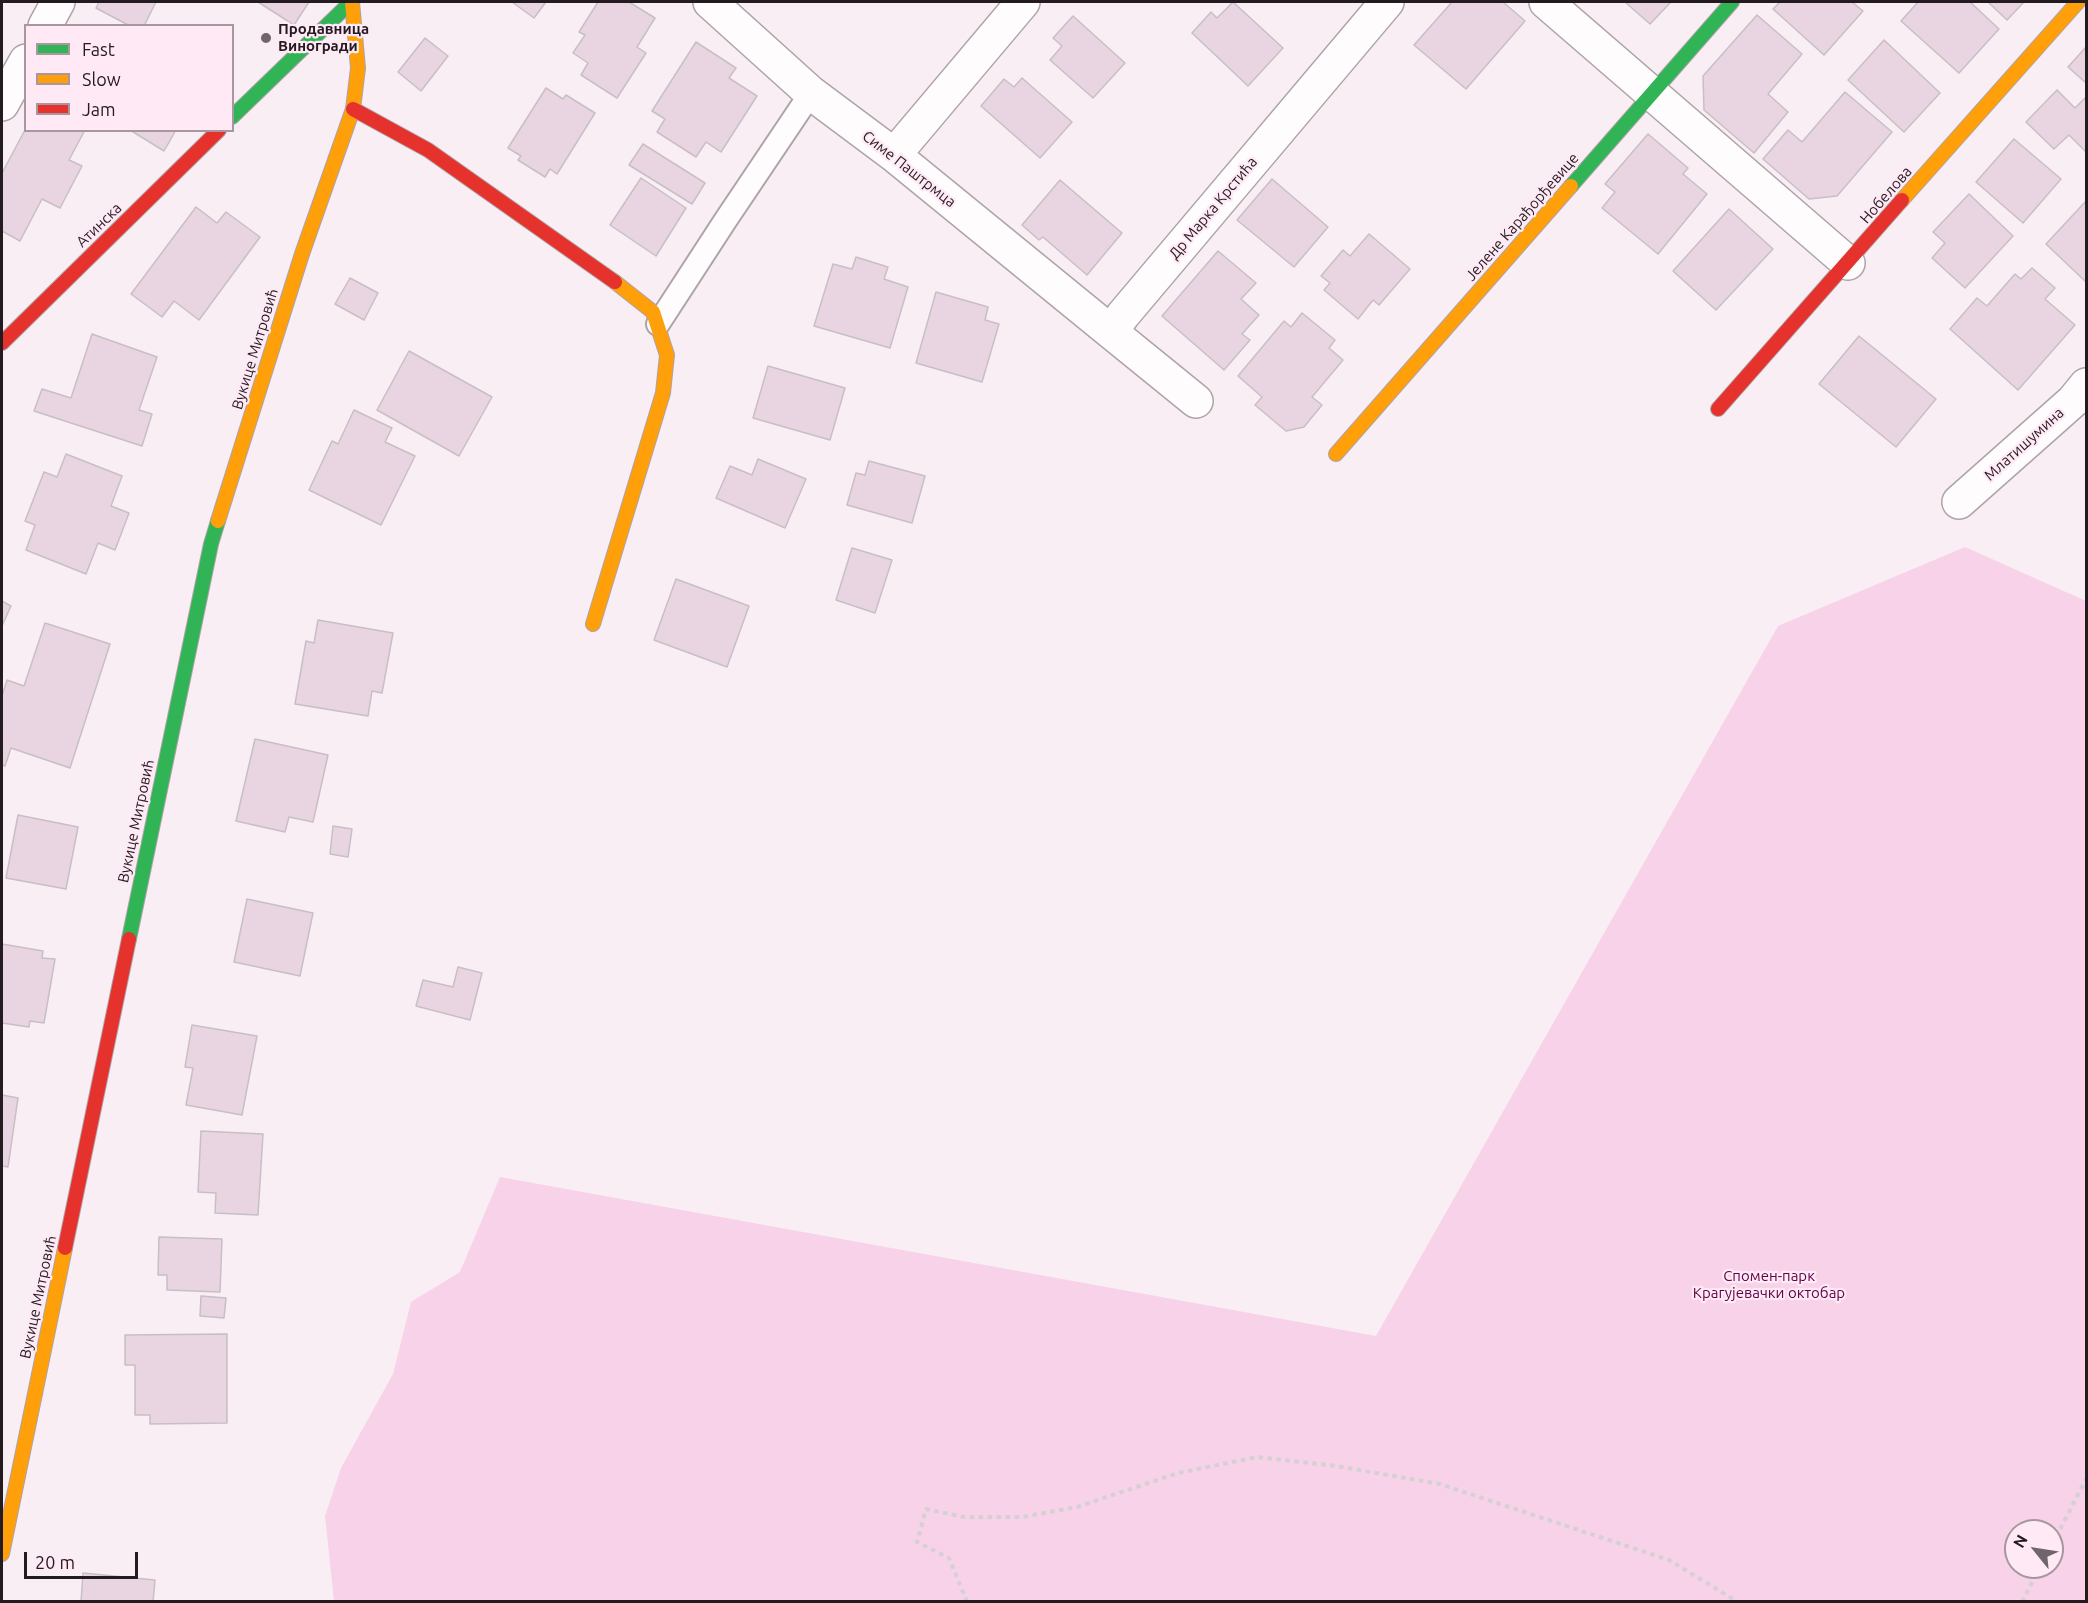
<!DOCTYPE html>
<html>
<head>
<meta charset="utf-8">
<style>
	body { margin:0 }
	#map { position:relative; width:2088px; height:1603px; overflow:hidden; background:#f9eef4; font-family:Ubuntu,sans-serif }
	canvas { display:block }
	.frame { position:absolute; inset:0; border:3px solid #241b21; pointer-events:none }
	.legend { position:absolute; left:24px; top:24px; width:210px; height:108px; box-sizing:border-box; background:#fee9f5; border:2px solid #a797a0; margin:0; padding:8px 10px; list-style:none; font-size:18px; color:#241b21 }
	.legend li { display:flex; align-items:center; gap:12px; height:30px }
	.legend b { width:30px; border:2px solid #a797a0 }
	.north { position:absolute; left:2004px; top:1519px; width:60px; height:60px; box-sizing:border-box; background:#fee9f5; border:2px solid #a797a0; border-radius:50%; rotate:300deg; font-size:16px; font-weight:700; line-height:24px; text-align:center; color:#241b21 }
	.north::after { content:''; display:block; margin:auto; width:21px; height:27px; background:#6f656b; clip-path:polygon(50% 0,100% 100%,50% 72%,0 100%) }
	.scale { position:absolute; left:24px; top:1552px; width:114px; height:27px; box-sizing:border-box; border:3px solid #241b21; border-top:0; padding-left:8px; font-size:18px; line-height:21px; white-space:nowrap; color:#241b21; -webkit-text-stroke:4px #fee9f5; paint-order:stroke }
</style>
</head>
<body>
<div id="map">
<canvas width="2088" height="1603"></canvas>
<div class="frame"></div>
<ul class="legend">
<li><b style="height:8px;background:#30b455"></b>Fast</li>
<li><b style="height:8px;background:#ff9f0a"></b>Slow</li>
<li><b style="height:8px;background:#e5322d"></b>Jam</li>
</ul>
<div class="north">N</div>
<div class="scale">20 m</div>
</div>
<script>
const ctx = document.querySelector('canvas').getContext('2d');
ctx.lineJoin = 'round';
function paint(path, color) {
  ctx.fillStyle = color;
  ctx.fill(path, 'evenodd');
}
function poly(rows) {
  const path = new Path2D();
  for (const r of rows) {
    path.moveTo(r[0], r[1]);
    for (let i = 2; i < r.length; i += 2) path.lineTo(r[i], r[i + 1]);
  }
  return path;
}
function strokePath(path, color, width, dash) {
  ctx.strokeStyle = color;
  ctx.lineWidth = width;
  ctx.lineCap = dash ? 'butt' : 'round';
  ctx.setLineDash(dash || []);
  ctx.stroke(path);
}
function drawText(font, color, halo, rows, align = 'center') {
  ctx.font = font + ' Ubuntu,sans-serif';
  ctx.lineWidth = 4.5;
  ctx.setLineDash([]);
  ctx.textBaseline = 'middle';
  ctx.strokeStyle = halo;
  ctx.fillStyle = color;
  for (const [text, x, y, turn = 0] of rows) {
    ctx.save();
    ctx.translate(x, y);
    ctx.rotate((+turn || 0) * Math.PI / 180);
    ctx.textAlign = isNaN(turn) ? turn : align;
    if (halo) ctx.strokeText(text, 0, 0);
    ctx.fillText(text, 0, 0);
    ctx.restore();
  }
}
paint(poly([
	[1965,547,2086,601,2086,1601,334,1601,325,1516,341,1468,393,1374,411,1302,460,1272,500,1177,1376,1336,1778,626],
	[2016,1531,2052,1531,2052,1567,2016,1567]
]), '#f7d2e8');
const building = poly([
	[99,2,156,2,144,26,130,26,96,8,99,2],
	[258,2,309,2,294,25,258,2],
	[512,2,546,2,534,18,512,2],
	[598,2,629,2,655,18,637,47,646,53,617,98,581,75,588,63,573,53,585,35,579,32,598,2],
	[1233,2,1283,48,1248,86,1192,33,1211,12,1217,18,1233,2],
	[1452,2,1503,2,1525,21,1466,89,1414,45,1452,2],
	[1625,2,1671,2,1650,24,1625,2],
	[1780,2,1852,2,1863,11,1824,55,1773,9,1780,2],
	[1918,2,1970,2,1999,29,1959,73,1901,21,1918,2],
	[1988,2,2024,2,2007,20,1988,2],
	[1757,15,1802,54,1768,94,1788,112,1754,153,1704,110,1703,76,1757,15],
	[1073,16,1125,63,1093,98,1050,60,1062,46,1053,38,1073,16],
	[425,38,448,56,421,91,398,72,425,38],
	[1884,40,1940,93,1904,132,1848,80,1884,40],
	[696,42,736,68,729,78,757,96,721,152,706,142,696,157,657,132,665,119,652,111,696,42],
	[2086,47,2086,83,2068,67,2086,47],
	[1022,78,1072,122,1040,158,981,106,1004,79,1014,87,1022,78],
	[546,88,563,99,566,95,595,113,557,174,550,169,545,177,518,160,521,156,508,148,546,88],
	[2057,90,2075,108,2086,97,2086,152,2069,135,2054,149,2026,122,2057,90],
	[1845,92,1892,132,1837,196,1809,199,1763,159,1788,130,1802,142,1845,92],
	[26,128,26,130,85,130,69,160,82,166,60,208,42,199,20,241,2,231,2,173,26,128],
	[130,130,176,130,164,151,130,130],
	[1648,134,1688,168,1683,174,1707,194,1658,254,1602,208,1615,192,1605,184,1648,134],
	[2014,139,2061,179,2023,223,1976,182,2014,139],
	[643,144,705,183,692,204,629,165,643,144],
	[641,178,686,208,656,256,610,225,641,178],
	[1272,179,1328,227,1294,267,1237,220,1272,179],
	[1060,180,1122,233,1087,275,1043,237,1039,240,1022,225,1060,180],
	[1969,194,2013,236,1965,288,1932,258,1945,243,1933,232,1969,194],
	[2086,201,2086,282,2046,244,2086,201],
	[196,207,217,223,226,212,260,237,199,320,174,301,162,317,131,294,196,207],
	[1729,209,1773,249,1716,310,1673,271,1729,209],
	[1369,234,1410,269,1379,305,1373,300,1358,319,1324,290,1330,283,1321,276,1343,250,1350,256,1369,234],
	[1218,251,1256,283,1241,299,1259,315,1242,334,1250,340,1224,370,1162,316,1218,251],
	[856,257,888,267,884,279,908,287,890,348,814,326,833,264,852,269,856,257],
	[2032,268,2055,288,2045,299,2075,325,2018,390,1950,329,1977,298,1987,306,2015,274,2021,279,2032,268],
	[350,278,378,293,364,320,335,304,350,278],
	[936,292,988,307,985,320,999,324,982,382,916,363,936,292],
	[1302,313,1335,340,1329,348,1343,360,1312,397,1322,405,1304,427,1286,431,1255,405,1262,397,1238,376,1284,321,1291,327,1302,313],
	[92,334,157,357,139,410,152,414,142,446,34,411,42,389,71,398,92,334],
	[1859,336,1936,399,1896,447,1819,384,1859,336],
	[409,351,492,397,459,456,377,410,409,351],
	[768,366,845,388,830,440,753,418,768,366],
	[354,410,392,428,385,442,415,456,381,525,309,490,332,441,338,444,354,410],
	[66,454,122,476,111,506,129,513,115,550,98,543,86,574,26,550,35,525,25,521,44,472,57,477,66,454],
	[758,459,806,479,785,528,716,498,730,466,752,475,758,459],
	[869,461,925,476,912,523,847,505,856,473,865,475,869,461],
	[852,548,892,560,875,613,836,600,852,548],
	[676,579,749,606,727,667,654,640,676,579],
	[2,601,11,606,2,626,2,601],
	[318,620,393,633,382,693,372,691,368,716,295,704,306,641,314,643,318,620],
	[45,623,110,644,70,768,11,748,5,766,2,765,2,696,7,680,24,686,45,623],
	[255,739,328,755,313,822,289,817,285,832,236,821,255,739],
	[18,815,78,827,66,889,6,878,18,815],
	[333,826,352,829,348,857,330,854,333,826],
	[247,899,313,913,300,976,234,962,247,899],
	[2,944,43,951,42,958,55,959,44,1023,30,1021,29,1027,2,1023,2,944],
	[458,967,482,973,470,1020,416,1006,423,980,453,987,458,967],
	[192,1025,257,1036,242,1115,186,1105,193,1068,185,1067,192,1025],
	[2,1095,18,1098,8,1167,2,1166,2,1095],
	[201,1131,263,1134,258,1215,215,1213,216,1193,198,1192,201,1131],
	[159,1237,222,1239,220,1292,167,1290,167,1275,158,1275,159,1237],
	[201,1296,226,1298,224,1318,200,1316,201,1296],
	[227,1334,227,1423,150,1424,150,1415,135,1415,135,1365,125,1365,125,1335,227,1334],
	[83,1573,155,1580,153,1602,81,1602,83,1573]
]);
paint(building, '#e8d5e1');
strokePath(building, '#c8bfc4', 1.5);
const lane = poly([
	[658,324,725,221,811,93]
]);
const street = poly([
	[710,2,811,93,894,155,1111,332],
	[1546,2,1848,263],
	[45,26,58,2],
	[2,104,26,61],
	[894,155,1023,2],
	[1196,401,1111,332,1123,315,1387,2],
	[1959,502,2073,401,2086,385]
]);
const fast = poly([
	[232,117,351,2],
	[1571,186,1732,2],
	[129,939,211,544,218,521]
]);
const slow = poly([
	[1902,200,2078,2],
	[1336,454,1571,186],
	[218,521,302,254,353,109,358,68,352,2],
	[593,624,663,393,667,355,653,312,615,282],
	[2,1554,65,1248]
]);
const jam = poly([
	[353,109,428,150,615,282],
	[2,343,219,130],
	[1718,409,1902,200],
	[65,1248,129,939]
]);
strokePath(lane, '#ada3a9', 26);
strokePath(street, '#ada3a9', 36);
strokePath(fast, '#ada3a9', 16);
strokePath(slow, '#ada3a9', 16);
strokePath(jam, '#ada3a9', 16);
strokePath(poly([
	[2052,1545,2086,1479],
	[967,1602,949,1558,917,1542,926,1509,964,1517,1022,1517,1077,1507,1178,1473,1257,1457,1336,1466,1440,1484,1669,1560,1738,1602],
	[2022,1602,2040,1567]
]), '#d5d0d3', 4, [4.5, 4.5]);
strokePath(lane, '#fefcfd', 22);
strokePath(street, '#fefcfd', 33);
strokePath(fast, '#30b455', 14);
strokePath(slow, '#ff9f0a', 14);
strokePath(jam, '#e5322d', 14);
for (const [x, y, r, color] of [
	[266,38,6,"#6f656b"]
]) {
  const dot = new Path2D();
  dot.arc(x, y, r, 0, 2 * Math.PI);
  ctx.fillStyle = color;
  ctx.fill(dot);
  strokePath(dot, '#fee9f5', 2);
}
drawText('bold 15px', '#241b21', '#fee9f5', [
	["Продавница",278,29],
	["Виногради",278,46]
], 'left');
drawText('15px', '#241b21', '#fee9f5', [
	["Симе Паштрмца",909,169,38],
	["Нобелова",1886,195,-49],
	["Др Марка Крстића",1213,208,-50],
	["Јелене Карађорђевице",1522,217,-49],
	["Атинска",99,225,-44],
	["Вукице Митровић",255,349,-73],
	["Млатишумина",2024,444,-42],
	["Вукице Митровић",136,821,-78],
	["Вукице Митровић",38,1297,-78]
]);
drawText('15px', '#600149', '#fee9f5', [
	["Спомен-парк",1769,1276],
	["Крагујевачки октобар",1769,1293]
]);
</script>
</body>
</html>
